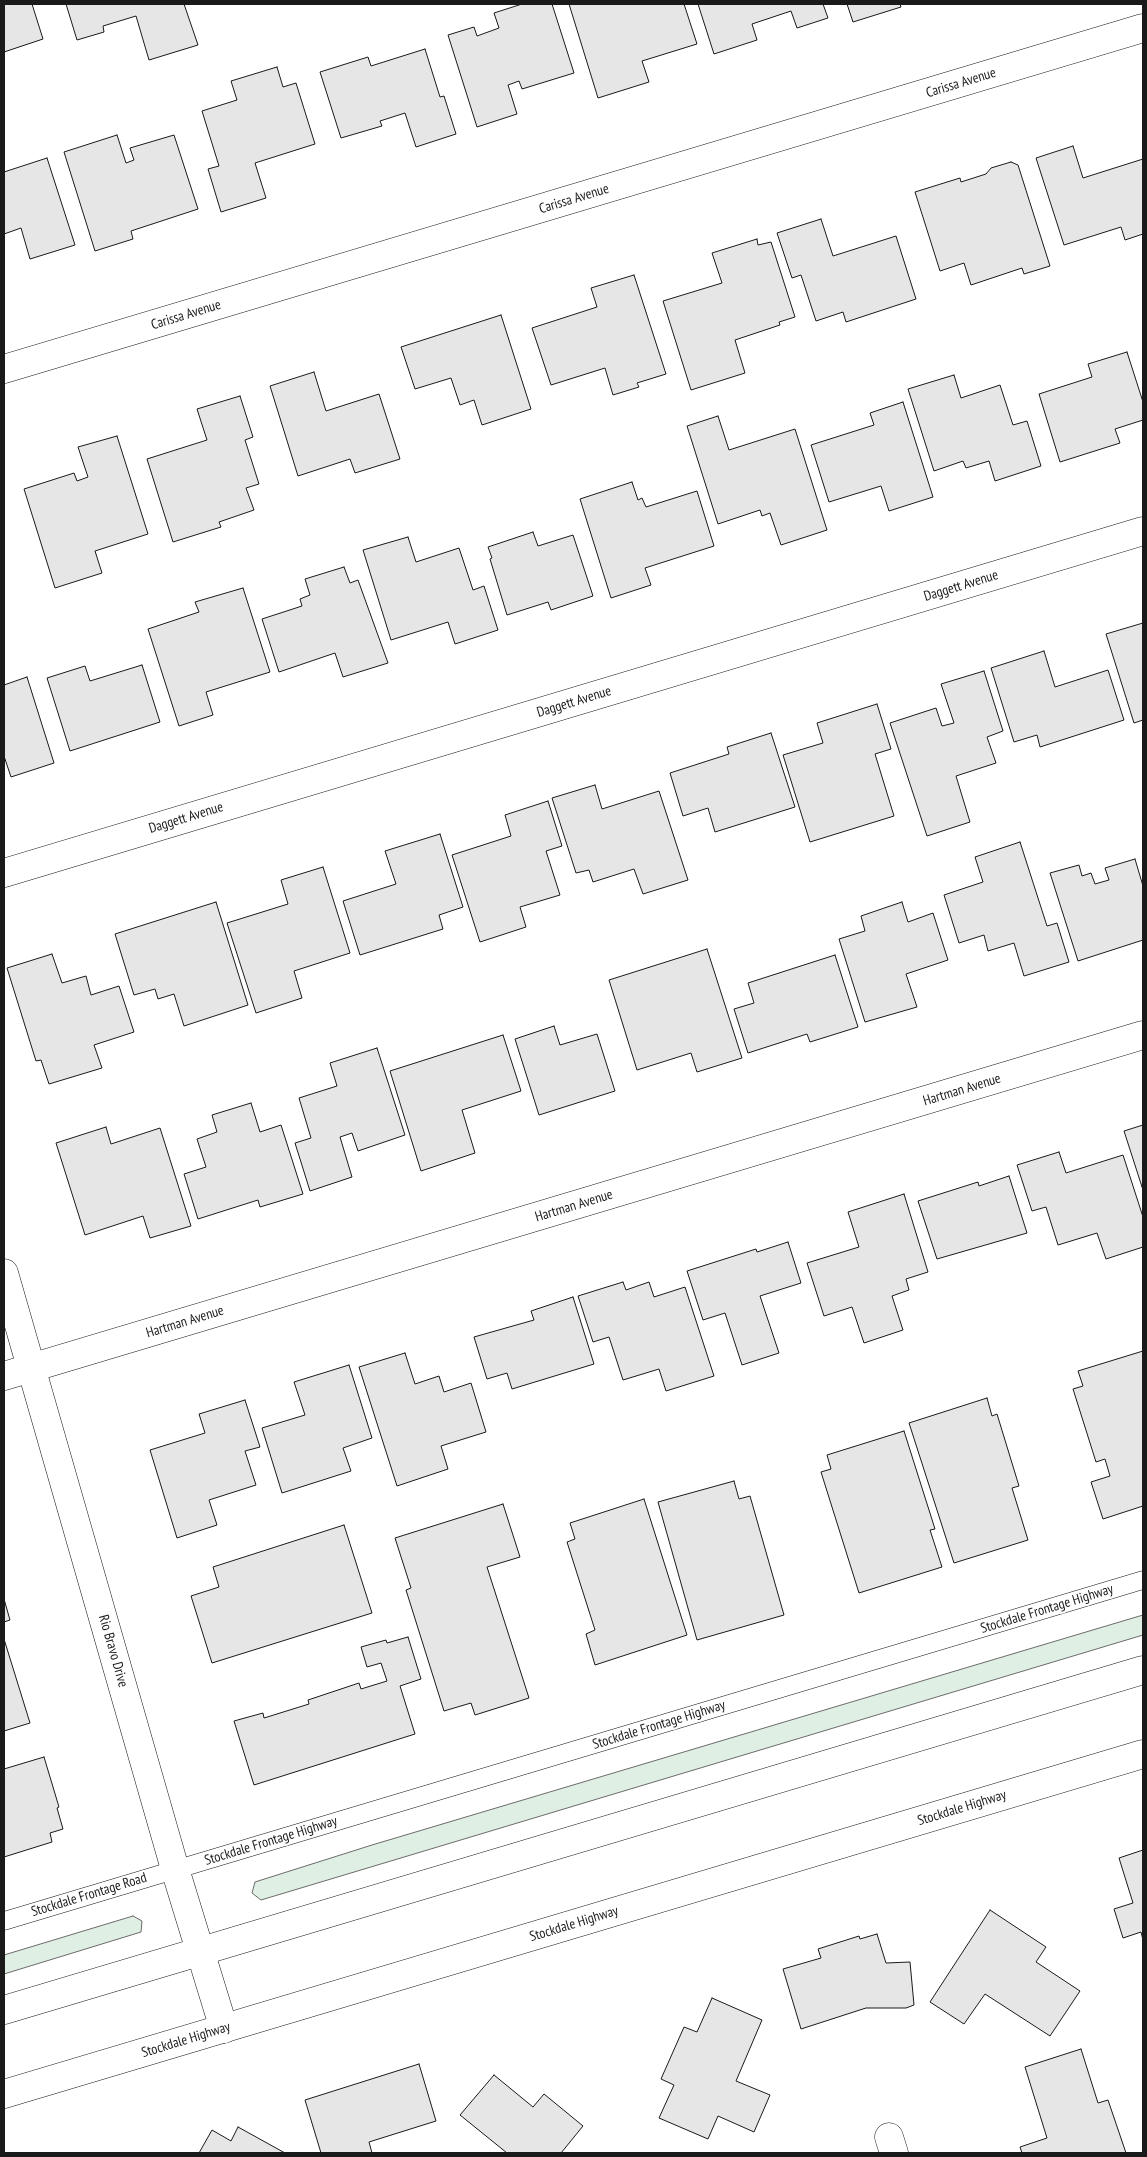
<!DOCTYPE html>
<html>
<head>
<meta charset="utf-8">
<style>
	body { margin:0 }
	#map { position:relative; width:1147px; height:2157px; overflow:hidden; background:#fff; font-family:"PT Sans Narrow",sans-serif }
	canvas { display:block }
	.frame { position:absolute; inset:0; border:5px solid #1a1a1a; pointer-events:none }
</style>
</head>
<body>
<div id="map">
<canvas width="1147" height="2157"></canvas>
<div class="frame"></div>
</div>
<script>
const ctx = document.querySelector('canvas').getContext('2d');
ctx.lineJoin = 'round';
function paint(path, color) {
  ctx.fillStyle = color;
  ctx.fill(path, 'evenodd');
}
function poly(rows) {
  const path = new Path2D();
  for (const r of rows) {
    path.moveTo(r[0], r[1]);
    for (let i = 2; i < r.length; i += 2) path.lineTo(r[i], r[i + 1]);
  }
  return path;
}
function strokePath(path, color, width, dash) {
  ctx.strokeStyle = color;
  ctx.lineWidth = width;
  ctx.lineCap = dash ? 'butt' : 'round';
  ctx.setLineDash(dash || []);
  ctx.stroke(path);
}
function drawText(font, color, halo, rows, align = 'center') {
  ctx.font = font + ' "PT Sans Narrow",sans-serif';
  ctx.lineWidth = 4;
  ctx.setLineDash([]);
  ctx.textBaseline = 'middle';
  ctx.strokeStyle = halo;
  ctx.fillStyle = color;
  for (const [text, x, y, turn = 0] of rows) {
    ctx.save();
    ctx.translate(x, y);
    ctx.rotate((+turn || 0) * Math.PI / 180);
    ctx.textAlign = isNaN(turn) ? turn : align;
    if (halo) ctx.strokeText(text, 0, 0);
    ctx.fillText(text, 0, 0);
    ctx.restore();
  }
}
const green = poly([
	[1143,1615,1143,1635,261,1900,252,1893,255,1882,372,1845,1143,1615],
	[133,1916,142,1921,141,1932,4,1974,4,1955,133,1916]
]);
paint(green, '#e0efe3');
strokePath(green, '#6a6a6a', 1);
const building = poly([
	[4,4,32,4,43,39,4,52,4,4],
	[66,4,184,4,198,45,149,60,136,16,103,26,104,32,77,40,66,4],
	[522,4,552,4,574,73,522,89,519,81,508,85,517,114,477,127,448,35,474,27,477,36,499,28,494,13,522,4],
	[569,4,684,4,697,44,642,61,649,82,598,98,569,4],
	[698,4,823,4,828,18,797,28,791,11,752,24,757,40,714,54,698,4],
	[847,4,900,4,901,7,853,22,847,4],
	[425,49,440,97,444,96,456,134,416,147,405,113,380,121,382,126,341,138,320,72,368,57,371,66,425,49],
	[277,67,283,87,296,83,315,144,255,163,266,198,221,212,208,169,219,166,202,111,237,100,231,81,277,67],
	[117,135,126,163,134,160,130,148,174,135,198,209,131,231,133,239,95,251,64,152,117,135],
	[1073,146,1083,178,1143,159,1143,234,1125,240,1121,227,1064,245,1036,158,1073,146],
	[47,158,75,245,30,259,21,228,4,234,4,172,47,158],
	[1011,162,1018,165,1050,266,1024,274,1022,268,971,285,964,263,940,271,915,192,960,178,961,182,986,174,991,168,1011,162],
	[821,219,833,256,896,236,916,299,846,322,843,312,816,321,801,275,792,278,777,233,821,219],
	[757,239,758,245,771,242,795,317,779,322,780,325,735,340,745,373,691,390,663,301,722,283,712,253,757,239],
	[634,275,666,374,637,383,639,387,613,395,605,368,551,385,532,328,597,307,591,288,634,275],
	[501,315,531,409,482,425,474,400,460,405,451,378,415,389,401,347,501,315],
	[1127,352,1143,402,1143,420,1115,429,1120,443,1060,462,1039,394,1092,377,1088,364,1127,352],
	[314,372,326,411,379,394,400,459,355,473,350,459,298,476,270,386,314,372],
	[954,375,961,398,1000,385,1013,425,1027,421,1041,466,995,481,989,461,966,468,963,461,934,471,908,389,954,375],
	[240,396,253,437,245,440,259,484,246,488,254,510,219,522,221,527,173,542,147,459,207,440,197,409,240,396],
	[903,402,933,497,889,511,881,486,829,502,811,445,874,425,870,413,903,402],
	[718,416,729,450,795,429,827,530,781,545,770,513,762,516,760,510,718,524,687,426,718,416],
	[117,436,148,534,95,551,102,573,55,588,24,489,74,473,77,481,88,477,78,447,117,436],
	[632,482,638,500,642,498,646,507,697,491,714,546,645,568,651,585,611,598,580,499,632,482],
	[533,532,538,546,573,535,593,596,551,610,548,602,507,615,490,559,492,558,488,547,533,532],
	[408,537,416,562,459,548,473,590,484,586,498,630,455,644,448,622,391,640,363,550,408,537],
	[344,567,350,583,358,580,388,663,343,677,335,653,279,672,262,619,302,606,300,599,310,595,305,579,344,567],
	[243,588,270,672,206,692,213,715,179,726,148,629,199,612,195,602,243,588],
	[1143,623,1143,720,1134,723,1106,634,1143,623],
	[1044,651,1055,687,1108,670,1124,720,1040,747,1037,735,1014,742,991,668,1044,651],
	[142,665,160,722,70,751,47,678,85,666,90,681,142,665],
	[984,671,1003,731,987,737,996,763,956,776,970,822,927,836,890,723,936,708,942,726,954,723,941,684,984,671],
	[27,677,54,763,11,777,4,756,4,685,27,677],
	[877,704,891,749,875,754,894,816,810,842,783,755,823,743,817,723,877,704],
	[771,733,795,807,715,832,708,808,683,816,670,773,729,754,727,747,771,733],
	[595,785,602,809,659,791,688,880,643,894,634,869,593,882,589,870,576,873,552,798,595,785],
	[548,801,562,846,546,851,560,895,520,907,526,927,480,942,452,855,511,836,505,815,548,801],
	[440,834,463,907,439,915,443,929,360,955,343,901,396,884,385,851,440,834],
	[1020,842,1047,926,1057,923,1069,962,1024,976,1014,943,988,951,984,935,959,943,944,895,983,882,975,857,1020,842],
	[1135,859,1143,886,1143,940,1078,961,1050,873,1079,865,1082,876,1091,873,1095,884,1109,880,1105,868,1135,859],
	[323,867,350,953,294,971,302,998,256,1013,227,923,288,904,281,880,323,867],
	[216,902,248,1005,184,1026,174,994,158,999,155,989,134,995,115,934,216,902],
	[902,902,908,922,933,913,948,960,906,974,917,1007,865,1022,839,939,865,931,861,916,902,902],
	[707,949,742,1058,697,1072,691,1053,637,1070,609,980,707,949],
	[52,954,62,983,86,976,91,995,119,986,134,1032,94,1045,102,1068,49,1084,41,1060,36,1061,7,968,52,954],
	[835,955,858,1027,810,1042,807,1034,748,1053,734,1009,754,1003,748,983,835,955],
	[554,1026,560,1045,597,1034,615,1091,539,1115,515,1039,554,1026],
	[503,1035,521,1091,462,1110,475,1153,421,1171,390,1071,503,1035],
	[377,1048,405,1135,358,1151,352,1133,340,1137,352,1177,310,1191,295,1143,311,1138,299,1098,337,1086,330,1063,377,1048],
	[251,1103,260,1132,281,1125,303,1194,260,1207,258,1200,198,1219,184,1174,206,1167,197,1139,217,1132,212,1115,251,1103],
	[1143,1125,1143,1190,1124,1131,1143,1125],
	[106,1127,111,1144,160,1128,191,1226,150,1238,143,1216,85,1235,56,1143,106,1127],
	[1059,1152,1066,1173,1123,1155,1143,1217,1143,1247,1106,1259,1097,1233,1058,1245,1046,1207,1032,1211,1017,1165,1059,1152],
	[1009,1176,1027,1233,937,1259,918,1201,978,1182,979,1186,1009,1176],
	[904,1194,928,1272,906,1279,909,1290,892,1296,903,1330,864,1343,852,1307,824,1316,807,1263,859,1247,848,1212,904,1194],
	[788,1242,801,1283,760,1296,779,1353,742,1365,725,1313,703,1320,687,1271,756,1249,757,1252,788,1242],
	[623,1282,626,1290,649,1282,654,1297,685,1287,714,1376,666,1391,659,1369,623,1380,609,1337,593,1342,578,1296,623,1282],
	[573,1297,594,1364,512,1389,507,1373,487,1379,474,1337,534,1320,531,1311,573,1297],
	[1143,1351,1143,1506,1103,1519,1091,1482,1110,1476,1105,1459,1096,1462,1073,1389,1083,1386,1078,1371,1143,1351],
	[405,1353,415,1384,439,1376,444,1392,471,1383,486,1432,441,1446,448,1469,397,1486,359,1367,405,1353],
	[349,1365,372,1438,343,1448,351,1471,282,1493,262,1428,305,1415,294,1382,349,1365],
	[987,1398,992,1416,997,1414,1019,1486,1012,1488,1028,1540,954,1563,909,1423,987,1398],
	[245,1400,260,1447,245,1451,256,1485,209,1500,217,1525,177,1538,150,1450,205,1433,199,1414,245,1400],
	[904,1431,935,1529,930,1530,942,1567,859,1593,821,1472,831,1469,827,1455,904,1431],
	[734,1481,739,1499,750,1496,784,1615,697,1640,658,1502,734,1481],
	[644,1499,687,1635,595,1665,586,1634,595,1630,567,1542,575,1539,570,1523,644,1499],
	[503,1504,520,1557,487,1567,529,1698,475,1715,471,1703,444,1711,406,1590,411,1588,395,1538,503,1504],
	[344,1525,372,1613,212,1663,191,1596,219,1587,213,1567,344,1525],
	[4,1599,10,1620,4,1622,4,1599],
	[408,1637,421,1679,400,1686,415,1734,254,1785,234,1721,263,1713,264,1718,309,1704,308,1700,359,1683,361,1689,387,1681,381,1663,367,1667,361,1647,386,1640,387,1643,408,1637],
	[4,1639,30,1723,4,1731,4,1639],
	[44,1757,59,1807,57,1808,63,1829,50,1833,52,1842,4,1857,4,1769,44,1757],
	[1143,1850,1143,1940,1141,1932,1123,1938,1114,1909,1133,1903,1119,1858,1143,1850],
	[990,1910,1046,1947,1036,1962,1080,1991,1050,2036,985,1994,964,2024,930,2002,990,1910],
	[877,1934,886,1963,910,1962,914,2005,906,2008,866,2008,801,2029,783,1969,821,1958,818,1949,859,1936,860,1939,877,1934],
	[712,1998,762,2020,736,2081,770,2095,754,2132,718,2116,708,2139,659,2118,674,2085,661,2079,684,2027,697,2032,712,1998],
	[1081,2049,1098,2103,1108,2100,1126,2153,1022,2153,1020,2147,1047,2138,1025,2067,1081,2049],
	[419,2064,436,2121,369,2142,372,2153,321,2153,305,2100,419,2064],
	[494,2075,533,2107,544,2094,583,2126,561,2153,507,2153,460,2115,494,2075],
	[238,2127,285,2153,199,2153,212,2130,231,2141,238,2127]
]);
paint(building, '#e6e6e6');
strokePath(building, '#1a1a1a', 1);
const service = poly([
	[4,1921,1143,1580]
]);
const minor = poly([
	[4,369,1143,28],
	[4,873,1143,531],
	[4,1273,175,1869,224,2029],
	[4,1376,1143,1035],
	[889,2137,894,2153]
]);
const primary = poly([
	[4,2010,1143,1670],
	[4,2094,1143,1754]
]);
strokePath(service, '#1a1a1a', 19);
strokePath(minor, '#1a1a1a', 29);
strokePath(primary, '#1a1a1a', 29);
strokePath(service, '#fff', 18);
strokePath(minor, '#fff', 28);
strokePath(primary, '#fff', 28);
drawText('14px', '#1a1a1a', '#fff', [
	["Carissa Avenue",961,83,-17],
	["Carissa Avenue",574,199,-17],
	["Carissa Avenue",186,315,-17],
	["Daggett Avenue",961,586,-17],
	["Daggett Avenue",574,702,-17],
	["Daggett Avenue",186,818,-17],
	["Hartman Avenue",962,1090,-17],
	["Hartman Avenue",574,1206,-17],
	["Hartman Avenue",185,1322,-17],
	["Stockdale Frontage Highway",1047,1609,-17],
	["Rio Bravo Drive",113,1651,74],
	["Stockdale Frontage Highway",659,1725,-17],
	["Stockdale Highway",962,1808,-17],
	["Stockdale Frontage Highway",271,1841,-17],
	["Stockdale Frontage Road",89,1895,-17],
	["Stockdale Highway",574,1924,-17],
	["Stockdale Highway",186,2040,-17]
]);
</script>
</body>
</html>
